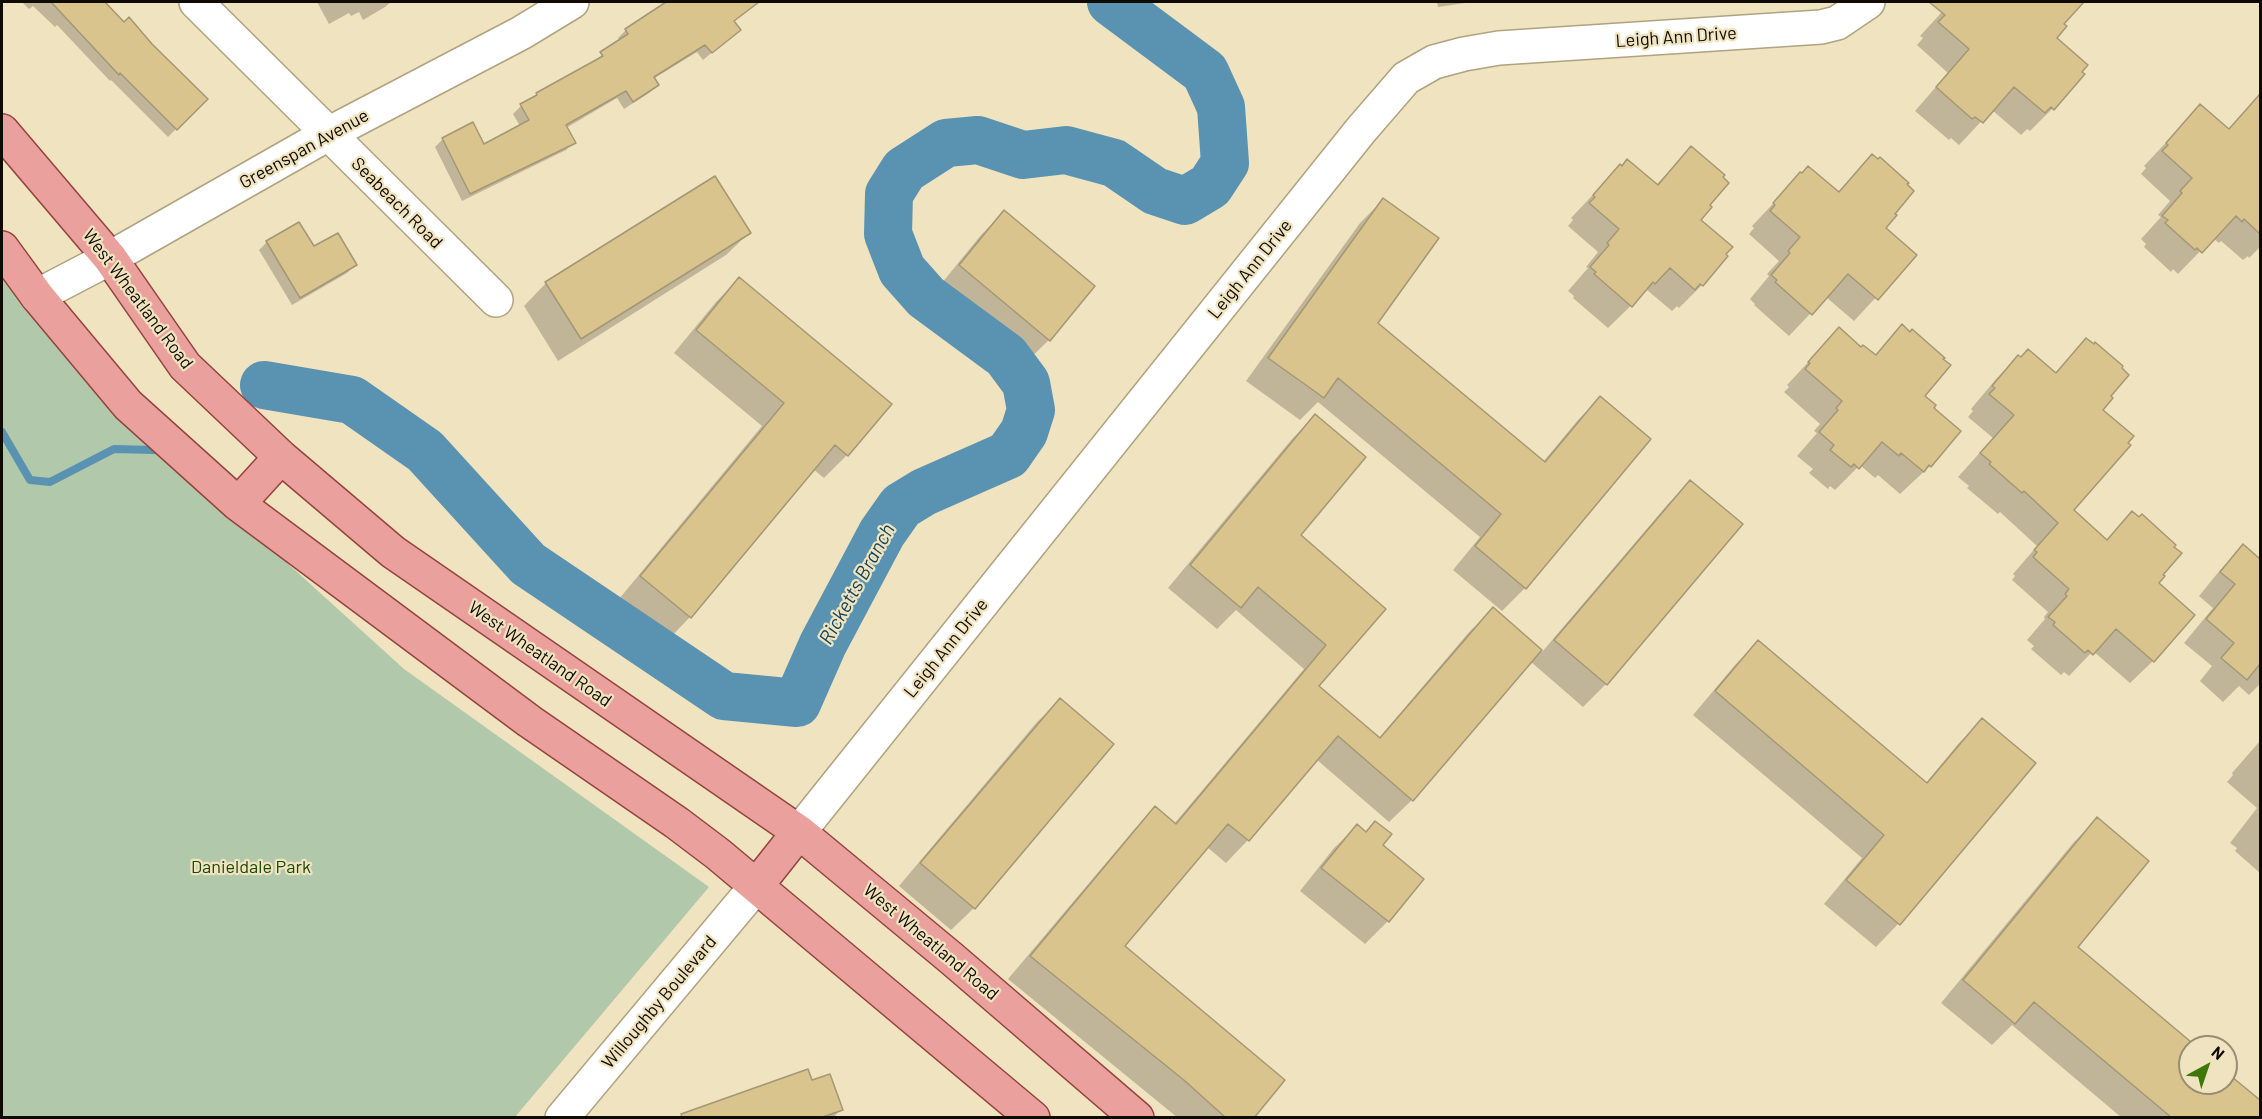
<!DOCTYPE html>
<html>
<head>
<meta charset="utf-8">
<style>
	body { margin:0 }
	#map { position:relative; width:2262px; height:1119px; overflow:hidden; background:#f0e3bf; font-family:Barlow,sans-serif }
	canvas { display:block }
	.frame { position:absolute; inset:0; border:3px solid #0f0b02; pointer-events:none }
	.north { position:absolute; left:2178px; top:1035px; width:60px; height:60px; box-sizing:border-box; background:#f0e3bf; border:2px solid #968d73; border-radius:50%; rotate:40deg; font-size:16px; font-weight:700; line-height:24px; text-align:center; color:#0f0b02 }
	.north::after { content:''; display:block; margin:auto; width:21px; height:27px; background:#3f770a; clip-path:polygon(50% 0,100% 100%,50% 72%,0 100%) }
</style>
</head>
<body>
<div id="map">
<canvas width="2262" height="1119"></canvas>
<div class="frame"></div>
<div class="north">N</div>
</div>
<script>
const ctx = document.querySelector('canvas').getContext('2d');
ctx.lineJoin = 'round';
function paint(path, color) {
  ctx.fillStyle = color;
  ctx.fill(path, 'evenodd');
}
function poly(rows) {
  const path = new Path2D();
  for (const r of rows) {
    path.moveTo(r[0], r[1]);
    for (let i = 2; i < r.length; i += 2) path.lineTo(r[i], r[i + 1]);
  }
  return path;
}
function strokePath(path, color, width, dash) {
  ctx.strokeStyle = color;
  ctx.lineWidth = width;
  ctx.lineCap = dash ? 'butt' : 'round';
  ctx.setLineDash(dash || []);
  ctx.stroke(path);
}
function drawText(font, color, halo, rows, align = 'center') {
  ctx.font = font + ' Barlow,sans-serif';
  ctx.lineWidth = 4.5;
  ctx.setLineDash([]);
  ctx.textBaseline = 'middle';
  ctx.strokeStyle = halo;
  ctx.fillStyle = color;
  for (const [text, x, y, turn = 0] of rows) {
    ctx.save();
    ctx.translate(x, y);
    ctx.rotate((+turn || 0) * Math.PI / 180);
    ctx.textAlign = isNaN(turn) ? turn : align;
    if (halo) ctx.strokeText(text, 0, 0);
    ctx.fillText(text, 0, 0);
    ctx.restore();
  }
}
paint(poly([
	[2,276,92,386,404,669,709,887,515,1117,2,1117]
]), '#b2c8ab');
paint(poly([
	[22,2,98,2,151,45,206,99,168,137,111,80,110,81,57,25,55,27,33,6,29,9],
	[317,2,391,2,385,7,363,20,359,12,351,16,349,13,329,24],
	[673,2,759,2,733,22,739,30,703,60,697,52,653,79,657,85,649,93,624,109,617,98,566,128,574,142,566,150,462,201,435,147,443,139,483,146,520,126,513,114,521,106,537,94,593,62,620,41,618,38,626,30,652,18],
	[1437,2,1472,2,1438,7],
	[1951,2,2082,2,2062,24,2055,38,2080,72,2053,108,2030,131,2027,129,2021,135,1992,110,1959,145,1951,138,1949,140,1915,111,1948,73,1917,45,1923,38,1920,36],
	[2260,96,2260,247,2249,258,2248,256,2243,260,2221,241,2219,243,2213,238,2178,274,2173,269,2171,272,2144,247,2146,244,2141,239,2161,217,2158,215,2170,201,2141,174,2146,168,2144,166,2200,106,2228,130],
	[1691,148,1708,205,1699,220,1702,285,1679,308,1677,306,1672,311,1647,290,1608,328,1573,298,1574,296,1568,291,1588,268,1586,267,1598,252,1568,226,1573,220,1571,218,1620,166,1656,185],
	[1872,156,1884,228,1915,255,1854,321,1826,297,1789,336,1754,305,1755,304,1750,299,1769,276,1767,274,1779,261,1749,234,1754,228,1752,226,1801,174,1837,193],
	[1383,200,1376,323,1543,462,1578,420,1600,398,1649,439,1525,588,1502,611,1453,570,1480,537,1318,402,1300,420,1246,381,1360,223],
	[1004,212,1049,340,1026,362,937,289,981,235],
	[749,233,726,255,558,361,524,306,546,283],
	[267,242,314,248,355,265,347,273,292,305,259,250],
	[739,279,890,405,847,455,824,478,813,469,690,617,668,640,619,599,762,426,674,353,716,302],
	[1902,327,1923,396,1930,466,1900,494,1878,475,1875,478,1860,465,1835,490,1830,486,1828,489,1809,473,1813,469,1797,456,1817,433,1814,431,1820,424,1784,392,1789,387,1787,385,1839,329,1861,349,1874,356],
	[2087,340,2109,396,2101,410,2072,510,2106,541,2133,513,2161,575,2157,583,2153,661,2130,683,2093,651,2069,676,2064,672,2061,675,2031,649,2034,646,2027,640,2045,619,2044,617,2048,612,2012,580,2015,576,2013,574,2037,546,2000,512,1998,514,1967,488,1969,486,1958,477,1993,438,1968,417,1973,411,1971,409,1996,379,2018,357,2054,374],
	[1315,416,1299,535,1384,609,1316,686,1379,738,1470,631,1493,609,1542,652,1668,504,1690,482,1606,684,1583,707,1530,661,1412,800,1389,822,1316,759,1248,840,1226,863,1207,847,1123,946,1252,1118,1178,1118,1008,979,1133,831,1155,808,1174,824,1304,669,1236,610,1217,629,1168,588,1292,439],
	[2243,546,2257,558,2260,555,2260,684,2249,695,2239,686,2223,702,2200,681,2212,666,2184,643,2213,608,2199,596,2221,569],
	[1758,642,1925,784,1959,743,1982,720,2034,763,1898,924,1876,947,1824,904,1862,858,1693,715,1735,665],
	[1060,700,974,908,951,930,899,886,1037,722],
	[2260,741,2260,873,2235,851,2237,848,2230,843,2257,808,2227,782,2233,775,2232,773],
	[2097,819,2076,948,2194,1047,2190,1047,2190,1083,2226,1083,2226,1073,2260,1102,2260,1111,2255,1118,2122,1118,2012,1025,1992,1045,1941,1003,2074,842],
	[1375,823,1380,846,1422,879,1388,921,1365,944,1300,891,1334,848,1357,826,1365,833],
	[807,1071,811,1082,841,1109,833,1118,676,1118]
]), '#0003');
strokePath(poly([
	[2,432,30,480,50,482,114,449,154,450]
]), '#5993b1', 8);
strokePath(poly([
	[264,385,352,400,425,451,528,564,724,696,797,703,823,644,882,533,901,506,924,492,1008,455,1024,432,1031,410,1026,383,1006,356,926,297,902,270,888,234,889,194,904,170,946,143,978,140,1023,155,1066,150,1114,163,1155,191,1185,201,1210,186,1225,163,1221,107,1205,72,1111,2]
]), '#5993b1', 48);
const building = poly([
	[51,2,105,2,124,22,129,17,152,44,208,99,177,130,120,73,119,75,51,2],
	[666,2,759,2,734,21,741,30,712,53,705,45,654,77,659,85,633,102,626,91,566,125,576,143,470,194,442,138,473,122,484,144,529,120,520,104,537,95,536,93,603,56,600,52,628,34,625,29,666,2],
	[1929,2,2084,2,2064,24,2067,26,2057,38,2088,65,2082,72,2085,74,2054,110,2051,107,2045,113,2014,87,1983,123,1975,117,1972,119,1936,87,1969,49,1938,22,1945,15,1929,2],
	[2260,94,2260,234,2244,219,2242,222,2236,216,2202,253,2197,248,2195,250,2165,223,2168,220,2162,216,2182,193,2180,191,2192,178,2162,151,2168,145,2166,143,2200,104,2229,129,2260,94],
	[1691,146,1725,175,1723,177,1729,183,1710,205,1712,207,1701,220,1733,247,1726,254,1728,256,1703,286,1700,284,1695,290,1670,268,1655,284,1653,282,1632,307,1594,274,1596,272,1590,267,1609,245,1607,243,1619,229,1589,203,1595,197,1593,195,1620,164,1622,166,1627,159,1658,185,1691,146],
	[1872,154,1878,159,1880,157,1909,183,1907,184,1914,191,1895,214,1897,215,1886,228,1917,255,1878,300,1848,274,1812,315,1775,282,1777,280,1771,275,1790,253,1788,251,1800,237,1770,211,1775,205,1773,203,1800,172,1802,173,1808,166,1839,192,1872,154],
	[715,176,751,233,581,339,545,282,715,176],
	[1383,198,1439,238,1378,323,1545,462,1600,396,1651,439,1526,589,1475,546,1501,514,1338,378,1324,398,1268,358,1383,198],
	[1004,210,1095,286,1050,341,959,265,1004,210],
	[299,222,314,246,338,233,357,265,300,298,266,241,299,222],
	[739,277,892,404,848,456,835,445,691,618,640,576,784,403,696,330,739,277],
	[1902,324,1910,332,1912,329,1945,358,1943,359,1951,365,1925,396,1936,405,1934,408,1961,431,1931,467,1929,465,1924,472,1901,453,1899,456,1882,442,1859,469,1854,464,1851,467,1830,450,1834,445,1819,432,1838,410,1836,408,1842,401,1805,369,1810,363,1808,362,1839,327,1861,347,1863,345,1876,355,1902,324],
	[2086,338,2094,344,2095,342,2123,366,2122,368,2129,375,2111,396,2113,398,2103,410,2134,436,2128,443,2131,445,2074,510,2107,540,2132,511,2139,517,2142,514,2176,545,2174,547,2182,553,2163,575,2165,576,2159,583,2195,615,2154,662,2116,629,2093,655,2088,650,2085,653,2053,625,2055,622,2048,617,2067,596,2065,594,2069,589,2033,557,2037,552,2034,550,2058,523,2024,491,2022,493,1989,464,1991,462,1980,453,2014,415,1989,394,1995,388,1992,386,2018,355,2021,357,2028,349,2056,373,2086,338],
	[1315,414,1366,457,1301,535,1386,609,1319,686,1380,738,1493,607,1542,650,1413,801,1338,736,1249,841,1228,824,1125,946,1285,1080,1254,1118,1226,1118,1185,1081,1030,956,1155,806,1176,824,1326,645,1258,587,1241,608,1190,565,1315,414],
	[1690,480,1743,524,1607,685,1554,640,1690,480],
	[2243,544,2260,559,2260,664,2247,680,2221,658,2234,643,2206,619,2235,584,2220,572,2243,544],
	[1758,640,1927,783,1982,718,2036,763,1900,925,1846,880,1884,835,1715,691,1758,640],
	[1060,698,1114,744,975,909,920,863,1060,698],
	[2097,817,2149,861,2078,947,2197,1047,2190,1047,2190,1083,2226,1083,2226,1072,2260,1100,2260,1118,2172,1118,2034,1002,2015,1024,1963,980,2097,817],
	[1375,821,1392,834,1383,845,1424,879,1389,922,1321,868,1357,824,1366,832,1375,821],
	[808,1069,812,1080,830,1074,843,1110,820,1118,682,1118,681,1114,808,1069]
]);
paint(building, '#d8c48c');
strokePath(building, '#a39775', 1.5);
const minor = poly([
	[196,2,496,300],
	[37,296,110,258,328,134,521,33,572,2],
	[799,832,1361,130,1406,78,1434,62,1464,54,1499,48,1821,27,1837,23,1868,2],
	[562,1118,757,885]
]);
const major = poly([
	[2,131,110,258,185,366,281,457,393,552,799,832,951,958,1137,1118],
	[2,248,37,296,128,405,238,504,529,721,677,823,718,854,1033,1118],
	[238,504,281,457],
	[757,885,799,832]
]);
strokePath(minor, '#afa381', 36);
strokePath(major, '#94443c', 36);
strokePath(minor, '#fff', 33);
strokePath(major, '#eaa19d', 33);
drawText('18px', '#0f0b02', '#f0e3bf', [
	["Leigh Ann Drive",1676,37,-4],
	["Greenspan Avenue",304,149,-29],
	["Seabeach Road",397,203,45],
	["Leigh Ann Drive",1250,269,-51],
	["West Wheatland Road",138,299,53],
	["Leigh Ann Drive",946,648,-51],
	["West Wheatland Road",540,654,35],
	["West Wheatland Road",931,942,40],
	["Willoughby Boulevard",659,1002,-50]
]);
drawText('18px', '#1c4905', '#f0e3bf', [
	["Danieldale Park",251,867]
]);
drawText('italic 20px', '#13435a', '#f0e3bf', [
	["Ricketts Branch",857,584,-61]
]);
</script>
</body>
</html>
